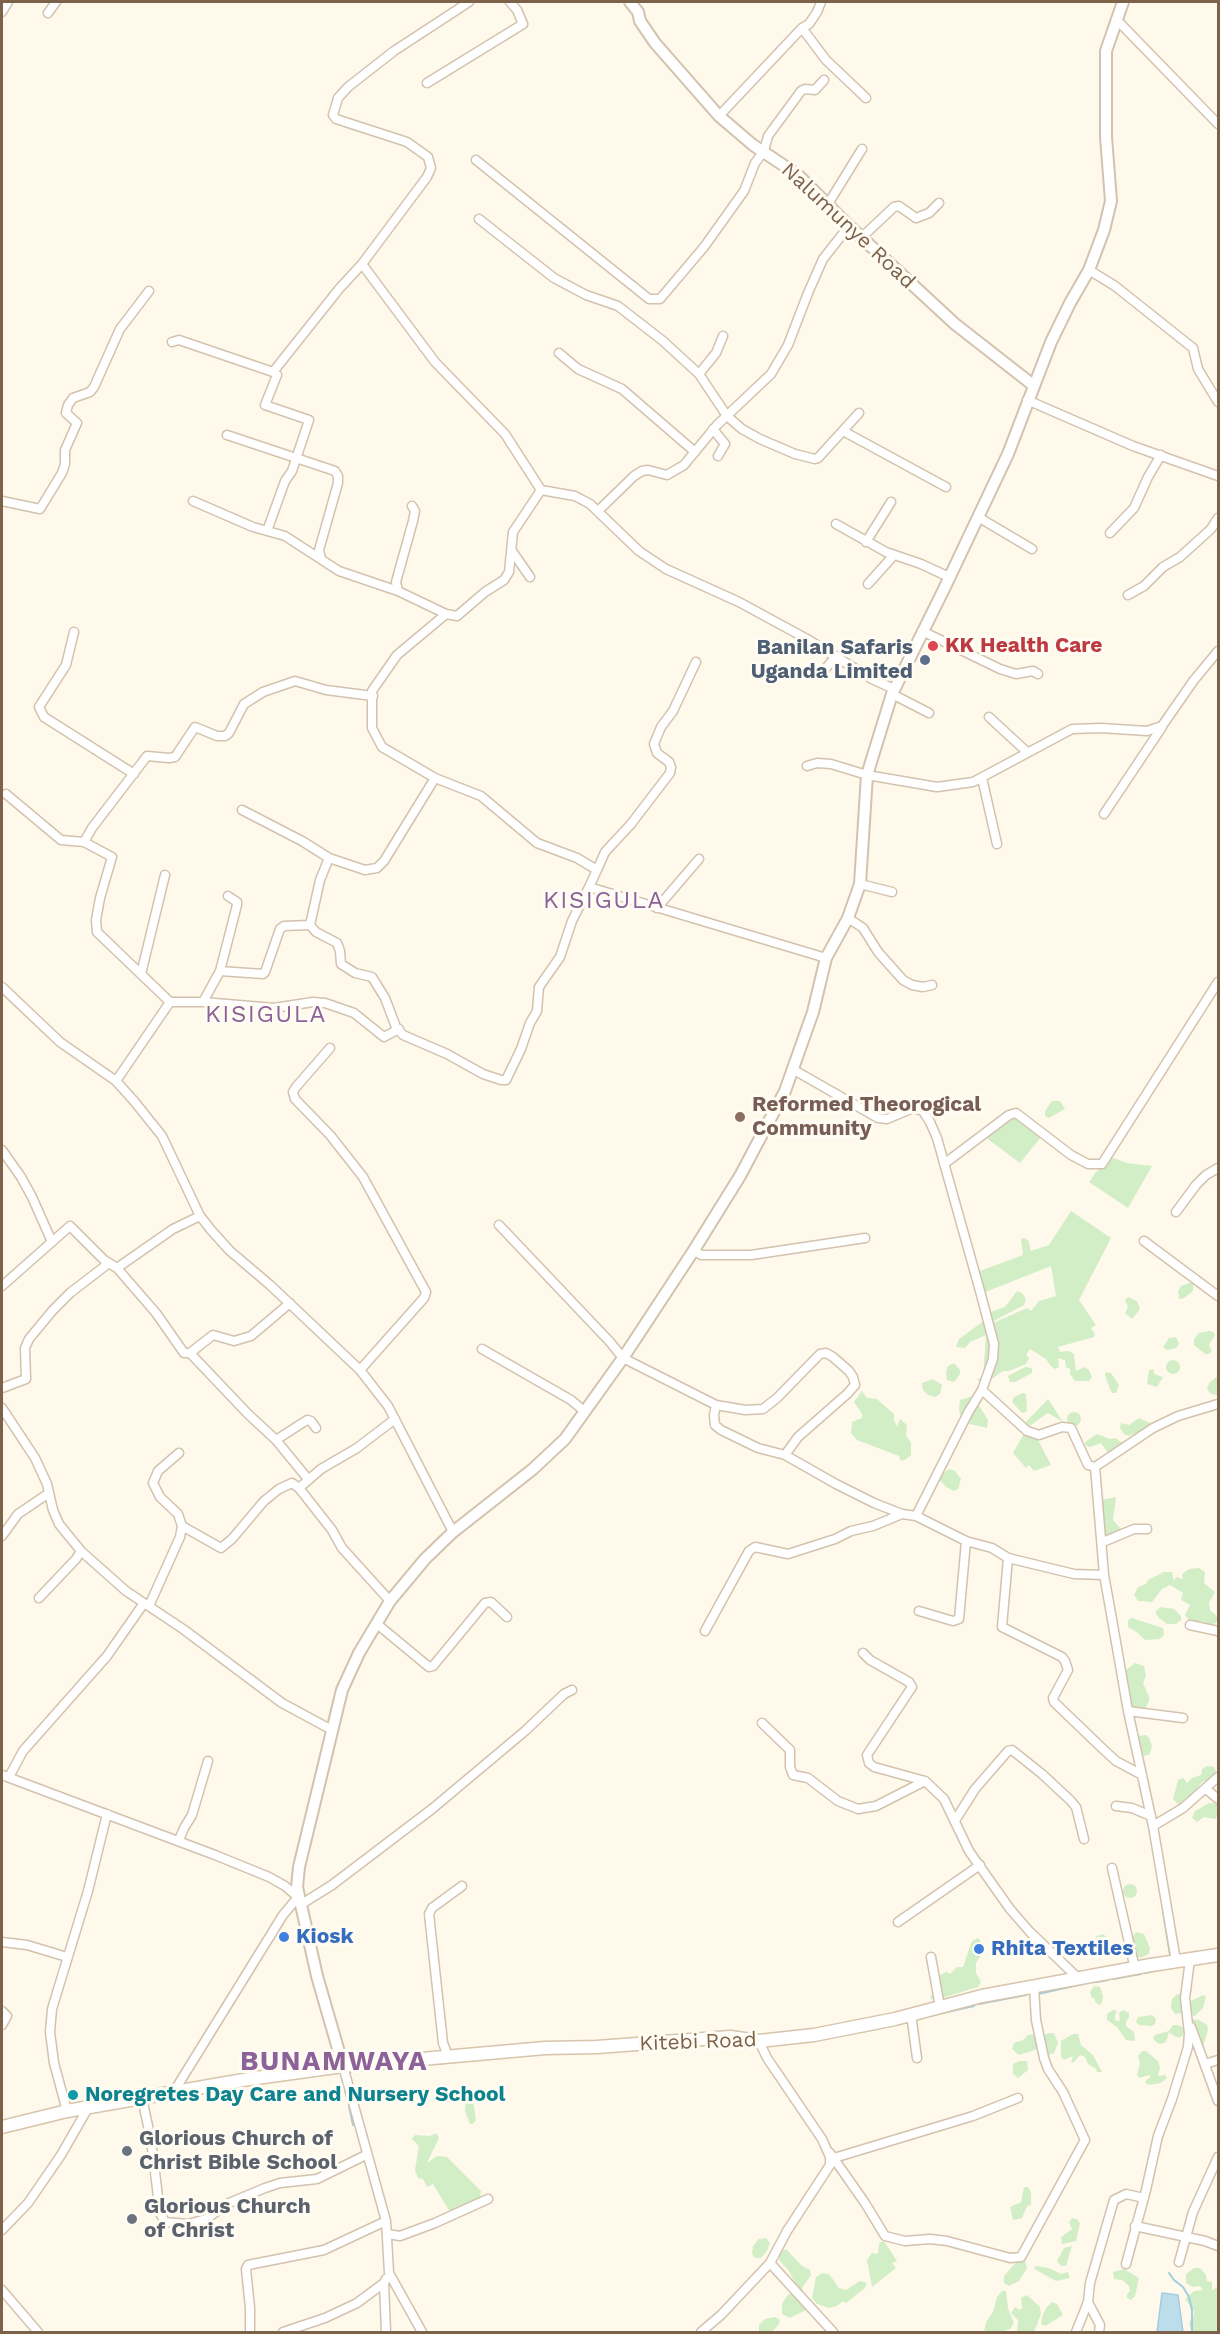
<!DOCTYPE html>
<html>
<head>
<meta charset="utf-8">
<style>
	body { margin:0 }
	#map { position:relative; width:1220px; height:2334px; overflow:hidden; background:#fef9eb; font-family:"Work Sans",sans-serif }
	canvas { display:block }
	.frame { position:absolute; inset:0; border:3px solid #7d624a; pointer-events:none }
</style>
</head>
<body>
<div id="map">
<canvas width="1220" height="2334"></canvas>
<div class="frame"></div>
</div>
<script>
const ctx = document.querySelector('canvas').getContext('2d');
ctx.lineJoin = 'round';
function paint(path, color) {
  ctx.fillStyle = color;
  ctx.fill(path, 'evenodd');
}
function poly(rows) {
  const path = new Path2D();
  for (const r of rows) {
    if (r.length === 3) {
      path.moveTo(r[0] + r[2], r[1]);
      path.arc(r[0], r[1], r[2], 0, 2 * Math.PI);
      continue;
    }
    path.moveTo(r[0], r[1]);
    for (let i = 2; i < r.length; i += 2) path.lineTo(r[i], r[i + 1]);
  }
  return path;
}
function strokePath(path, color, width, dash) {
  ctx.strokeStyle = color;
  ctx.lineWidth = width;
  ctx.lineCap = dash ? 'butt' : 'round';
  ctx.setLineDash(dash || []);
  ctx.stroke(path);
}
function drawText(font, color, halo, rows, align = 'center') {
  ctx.font = font + ' "Work Sans",sans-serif';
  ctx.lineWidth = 6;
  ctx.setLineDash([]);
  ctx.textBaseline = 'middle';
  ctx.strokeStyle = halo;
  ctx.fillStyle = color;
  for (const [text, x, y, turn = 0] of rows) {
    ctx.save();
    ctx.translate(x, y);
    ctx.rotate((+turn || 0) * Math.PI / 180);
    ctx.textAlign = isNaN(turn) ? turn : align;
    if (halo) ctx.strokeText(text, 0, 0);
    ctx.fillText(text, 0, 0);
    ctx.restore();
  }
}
paint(poly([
	[1052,1101,1060,1101,1065,1109,1049,1118,1045,1116,1045,1111],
	[1014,1116,1042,1136,1020,1163,985,1137],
	[1113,1158,1127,1163,1152,1166,1128,1208,1089,1182,1096,1172],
	[1071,1211,1111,1238,1079,1300,1096,1325,1091,1328,1095,1334,1094,1337,1058,1347,1060,1352,1069,1351,1074,1354,1076,1371,1085,1367,1089,1370,1092,1377,1089,1381,1075,1381,1070,1374,1070,1369,1066,1367,1065,1360,1058,1358,1059,1367,1055,1369,1051,1366,1046,1359,1030,1349,1026,1355,1029,1358,1026,1364,1009,1371,1003,1371,989,1381,991,1324,1027,1308,1031,1311,1039,1301,1056,1296,1051,1266,983,1293,977,1272,1023,1255,1021,1239,1024,1238,1028,1240,1031,1251,1049,1245],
	[1189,1283,1193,1283,1193,1291,1184,1298,1179,1299,1178,1291,1181,1286],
	[1017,1291,1022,1293,1026,1299,1024,1305,990,1323,988,1313,1005,1307],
	[1128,1297,1137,1301,1140,1309,1132,1319,1125,1313,1128,1307,1125,1300],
	[985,1320,992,1347,982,1385,977,1379,983,1378,986,1335,970,1342,965,1348,956,1347,959,1339],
	[1209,1331,1213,1332,1215,1335,1209,1345,1212,1351,1209,1354,1205,1354,1194,1345,1194,1339,1199,1333],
	[1176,1337,1179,1344,1176,1348,1167,1350,1163,1347,1169,1338],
	[1173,1367,7],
	[954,1363,960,1370,960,1374,954,1382,947,1380,946,1372,948,1366],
	[1025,1367,1032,1368,1032,1373,1015,1382,1010,1382,1008,1376],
	[1153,1369,1154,1374,1163,1377,1157,1387,1147,1384,1149,1370],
	[1106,1372,1111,1373,1119,1385,1116,1393,1112,1393,1110,1389,1105,1375],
	[1218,1376,1218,1395,1211,1394,1207,1389,1209,1383],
	[933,1379,942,1385,940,1394,935,1397,928,1395,923,1390,922,1383],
	[862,1391,867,1398,877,1399,894,1414,894,1420,897,1427,900,1419,907,1425,906,1435,911,1443,911,1455,906,1459,901,1461,899,1456,857,1440,851,1433,852,1422,862,1418,862,1414,854,1402],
	[1023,1393,1026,1394,1027,1409,1026,1412,1022,1413,1012,1402,1014,1397],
	[973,1396,988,1420,987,1428,966,1423,962,1419,959,1410,960,1400],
	[1048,1399,1063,1422,1048,1413,1028,1427,1024,1424],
	[1074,1419,7],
	[1139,1418,1150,1423,1148,1428,1129,1436,1124,1434,1120,1428,1121,1423,1129,1425],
	[1025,1432,1037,1438,1051,1465,1034,1471,1029,1465,1026,1468,1013,1453],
	[1097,1434,1110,1439,1115,1438,1124,1444,1108,1453,1101,1443,1090,1447,1085,1445,1085,1442],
	[949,1469,955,1471,961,1479,958,1489,954,1491,946,1487,939,1479,942,1474],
	[1116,1497,1113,1520,1122,1530,1105,1538,1101,1500],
	[1199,1568,1205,1572,1204,1583,1215,1592,1209,1603,1210,1610,1218,1617,1218,1621,1212,1626,1202,1621,1194,1628,1185,1615,1190,1605,1181,1600,1183,1593,1170,1585,1162,1589,1152,1602,1138,1601,1134,1595,1138,1587,1146,1584,1148,1580,1164,1572,1172,1572,1174,1581,1176,1577,1183,1579,1182,1574,1189,1569],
	[1161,1607,1174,1609,1181,1616,1181,1620,1176,1624,1167,1624,1159,1618,1155,1612],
	[1132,1618,1163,1628,1164,1635,1160,1639,1145,1640,1138,1633,1128,1627,1128,1620],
	[1135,1663,1144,1666,1146,1676,1143,1683,1150,1699,1142,1714,1129,1706,1126,1670],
	[1146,1735,1149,1738,1152,1746,1150,1754,1144,1756,1137,1742,1137,1736],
	[1207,1766,1214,1767,1216,1771,1214,1778,1202,1782,1191,1796,1179,1805,1173,1799,1178,1780,1183,1778,1187,1783,1192,1778,1201,1775,1202,1769],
	[1209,1803,1218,1804,1218,1815,1215,1819,1204,1817,1197,1822,1192,1818,1195,1811],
	[1130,1891,7],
	[1136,1932,1144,1934,1150,1948,1149,1954,1141,1958,1136,1956,1134,1946,1133,1936],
	[1103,1934,1109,1939,1108,1952,1100,1952,1094,1949,1092,1941,1097,1936],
	[978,1938,984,1946,983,1952,976,1963,976,1973,981,1982,978,1987,935,2000,930,1999,934,1989,939,1985,940,1975,946,1972,950,1974,957,1967,963,1967,972,1941],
	[1094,1986,1100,1987,1103,1996,1102,2003,1099,2005,1095,2002,1095,1999,1092,1998,1090,1992],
	[1177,1994,1183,1994,1187,2003,1182,2013,1175,2014,1171,2008,1172,1999],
	[1203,1995,1206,1997,1203,2008,1195,2016,1191,2015,1191,2001],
	[1113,2010,1116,2010,1117,2013,1115,2014,1115,2020,1120,2021,1119,2013,1123,2010,1129,2013,1129,2017,1126,2022,1126,2026,1134,2032,1135,2041,1126,2040,1117,2027,1107,2020,1107,2014],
	[1152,2015,1156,2019,1155,2024,1152,2026,1139,2025,1136,2022,1138,2017],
	[1191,2019,1199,2020,1207,2025,1208,2030,1203,2047,1199,2046,1187,2024],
	[1173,2025,1178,2025,1184,2028,1183,2035,1179,2038,1174,2036,1169,2032,1166,2042,1161,2044,1157,2043,1153,2038,1155,2035,1169,2031],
	[1048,2033,1054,2033,1058,2043,1054,2053,1046,2056,1038,2047,1035,2050,1019,2055,1012,2049,1014,2043,1023,2040,1028,2035,1036,2034,1039,2039],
	[1073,2034,1078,2034,1081,2045,1093,2055,1102,2072,1097,2072,1096,2069,1088,2064,1085,2057,1080,2055,1073,2063,1071,2062,1073,2056,1064,2060,1061,2057,1061,2041],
	[1142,2051,1146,2051,1158,2061,1160,2068,1158,2076,1165,2075,1167,2078,1161,2083,1149,2085,1145,2083,1147,2079,1150,2078,1150,2075,1139,2078,1137,2075,1140,2064,1138,2056],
	[1020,2061,1027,2061,1028,2070,1018,2078,1013,2074,1013,2064],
	[470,2097,473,2099,476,2120,473,2124,470,2124,465,2111,466,2100],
	[436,2133,439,2138,427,2163,437,2156,447,2157,481,2191,480,2199,450,2212,433,2184,427,2187,423,2179,418,2178,415,2170,419,2146,412,2139,415,2135,430,2136],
	[1024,2187,1028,2187,1031,2192,1031,2205,1027,2206,1022,2218,1013,2220,1010,2207,1021,2202],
	[1072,2218,1077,2219,1080,2223,1076,2241,1062,2244,1061,2237,1072,2229,1069,2222],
	[766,2238,770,2243,767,2251,761,2258,755,2258,752,2254,753,2246,759,2239],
	[884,2241,897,2261,892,2263,896,2268,872,2287,867,2260,872,2253,878,2254,879,2243],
	[1072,2246,1066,2266,1061,2266,1057,2261,1064,2248],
	[786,2249,802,2266,810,2270,811,2275,802,2288,808,2309,790,2318,782,2314,782,2304,787,2296,797,2287,789,2271,779,2260,780,2252],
	[1018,2260,1025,2260,1027,2268,1019,2281,1009,2286,1004,2283,1004,2276],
	[1036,2266,1049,2268,1061,2274,1068,2272,1070,2278,1056,2281,1038,2271,1034,2268],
	[1194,2268,1200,2268,1206,2275,1207,2281,1212,2282,1212,2290,1218,2287,1218,2332,1194,2332,1190,2328,1189,2322,1194,2316,1194,2311,1185,2299,1194,2291,1203,2290,1200,2286,1193,2287,1186,2283,1186,2274],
	[1124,2269,1139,2278,1135,2296,1131,2300,1127,2298,1127,2294,1130,2291,1129,2286,1122,2280,1114,2279,1113,2272],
	[822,2273,829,2274,839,2288,846,2290,860,2281,867,2283,865,2288,846,2303,843,2301,837,2306,829,2308,817,2304,812,2298,816,2277],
	[1002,2291,1006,2291,1008,2308,1014,2323,1010,2329,1001,2332,984,2332,986,2322,993,2312,997,2297],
	[1027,2295,1040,2307,1041,2314,1034,2332,1017,2332,1018,2320,1011,2313,1015,2307,1020,2310,1022,2308,1021,2298],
	[1052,2302,1057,2304,1063,2315,1045,2326,1041,2324,1042,2317,1046,2308],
	[775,2317,780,2320,779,2324,772,2332,759,2332,759,2325,765,2319]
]), '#d2eec6');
const water = poly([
	[1162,2293,1178,2295,1183,2332,1157,2332,1162,2293]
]);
paint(water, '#bcdeeb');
strokePath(water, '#a1cdde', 1.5);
strokePath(poly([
	[1163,1911,1170,1955],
	[1145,1973,1154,1971],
	[1113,1979,1141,1974],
	[1097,1982,1108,1980],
	[1038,1994,1083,1984],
	[979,2004,1026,1995],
	[929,2016,974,2006],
	[862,2032,891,2026],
	[843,2035,852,2034],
	[699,2045,756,2048],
	[438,2064,456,2062],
	[345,2090,348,2102],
	[349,2106,353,2125],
	[1169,2273,1174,2280,1183,2287,1189,2297,1192,2310,1192,2332]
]), '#a1cdde', 2);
const minor = poly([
	[2,12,8,2],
	[48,13,56,2],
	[1116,19,1218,124],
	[802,28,826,60,866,98],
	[427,83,523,24,517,10,510,2],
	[719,116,802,28,809,24,817,12,821,2],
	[476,160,649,299,660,299,704,247,744,191,755,163,764,151,768,136,801,91,805,89,815,90,824,80],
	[828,204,862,149],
	[479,219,554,278,586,295,618,306,663,341,699,374,727,416,742,429,760,439,795,454,815,459,818,458,859,413],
	[861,238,894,207,899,206,916,218,929,213,939,203],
	[362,264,435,362,505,434,541,490,575,496,590,504,639,551,666,569,739,602,807,639,872,679,894,689],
	[1089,270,1115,286,1193,348,1198,369,1218,402],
	[172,342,179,340,273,372,339,289,362,264,427,177,431,168,428,157,407,142,336,119,333,115,338,98,348,87,394,51,469,2],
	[559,353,578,369,622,389,695,452],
	[699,374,716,353,723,336],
	[1027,400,1133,446,1218,476],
	[713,429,725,444,718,456],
	[843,431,946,487],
	[227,435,335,471,338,476,338,483,319,550,321,559],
	[2,501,40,509,62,473,65,464,65,450,77,423,66,413,68,405,73,398,90,392,94,387,120,329,149,291],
	[193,501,253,527,285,536,339,571,398,591,446,614,457,616,485,592,504,580,509,572,513,532,541,490],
	[598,511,634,476,642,471,648,470,667,475,684,465,717,425,771,374,788,345,808,293,823,259,849,226],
	[978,517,1032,549],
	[836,524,886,552,921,564,949,577],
	[267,531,285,481,292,471,309,420,265,405,277,375],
	[1110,533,1134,508,1148,477,1161,455],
	[866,542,891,502],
	[512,551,530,577],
	[868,584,894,555],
	[398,591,396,582,413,521,415,511,412,506],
	[1128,595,1144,586,1163,567,1180,557,1211,529,1218,518],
	[446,614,397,655,372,691,372,728,382,747,435,778,481,796,537,843,577,858,597,870,589,887,826,958],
	[922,631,1000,669,1016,674,1033,671,1038,674],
	[74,632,66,665,39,707,44,717,134,774],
	[822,673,836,656],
	[892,694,929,713],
	[989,717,1027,752],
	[807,766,817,763,831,764,867,775,937,787,973,782,1072,729,1101,728,1147,731,1162,726,1194,680,1218,651],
	[982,778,997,844],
	[6,794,61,840,84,842,92,828,147,756,169,758,175,757,195,727,217,736,225,736,229,733,244,704,263,692,295,681,326,690,373,696],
	[242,810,302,841,329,858,365,870,377,868,384,861,435,778],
	[1104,814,1162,727],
	[84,842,112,857,100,898,96,920,97,932,170,1002,203,1002,220,971,263,974,265,972,280,929,284,926,310,925,320,880,329,858],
	[597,870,605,852,631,824,670,773,671,767,669,762,657,753,654,744,661,727,673,711,696,662],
	[860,884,892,892],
	[657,908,699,859],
	[848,918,863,928,878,952,903,980,912,985,923,987,932,985],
	[310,925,316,932,337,943,340,951,341,964,355,973,372,977,385,998,396,1027,403,1035,447,1054,483,1074,501,1080,506,1080,521,1049,530,1023,537,1011,539,987,560,957,572,921,589,887],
	[220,971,237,905,237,902,228,896],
	[141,974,165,875],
	[2,987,60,1042,116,1081,134,1101,162,1136,200,1216,211,1230,230,1251,270,1285,360,1370,388,1406,453,1532],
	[203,1002,274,1008,313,1002,325,1003,354,1013,384,1037,399,1029],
	[330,1048,296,1087,293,1092,295,1099,330,1135,363,1177,426,1292,424,1298,360,1370],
	[794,1070,878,1118,887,1119,913,1108,923,1111,930,1122,937,1138,980,1291,994,1344,993,1359,982,1390,969,1411,916,1516],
	[116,1081,170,1002],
	[2,1150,21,1177,32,1197,52,1242],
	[944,1164,1009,1115,1016,1113,1071,1155,1088,1164,1102,1164,1218,982],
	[1176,1212,1196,1185,1206,1175,1218,1168],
	[499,1225,610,1342,623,1358,716,1405,745,1410,763,1409,777,1398,820,1354,826,1353,833,1357,849,1371,853,1377,855,1385,847,1394,798,1437,785,1455],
	[1144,1241,1218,1296],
	[694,1250,701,1255,751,1255,865,1238],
	[117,1268,156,1313,184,1353,190,1353,213,1335,234,1341,251,1336,290,1303],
	[2,1286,70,1226,104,1260,117,1268,173,1229,200,1216],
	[482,1349,571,1400,584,1411],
	[190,1353,248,1414,276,1440,307,1420,311,1421,316,1428],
	[2,1388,26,1379,25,1348,29,1339,53,1310,70,1293,109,1263],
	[982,1390,1027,1431,1039,1435,1062,1427,1071,1428,1088,1465,1095,1467,1104,1575,1110,1608,1128,1711,1153,1826,1176,1961],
	[716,1405,714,1415,715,1425,721,1430,758,1448,785,1455,836,1484,874,1503,902,1514,916,1516,966,1541,992,1548,1008,1558,1074,1574,1104,1575],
	[2,1408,35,1458,47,1484,53,1510,59,1524,81,1551,126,1591,183,1629,282,1703,332,1730],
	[276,1440,308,1479],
	[1095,1467,1153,1428,1178,1416,1218,1404],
	[182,1526,221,1548,232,1539,264,1501,279,1489,292,1483,299,1488],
	[2,1536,18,1514,49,1493],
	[1103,1542,1134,1529,1147,1529],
	[1008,1558,1002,1627,1062,1657,1065,1661,1068,1670,1053,1698,1054,1702,1104,1750,1116,1761,1142,1775],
	[39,1598,76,1559,81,1551],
	[390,1601,342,1548,332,1530,299,1488,321,1469,357,1448,395,1419],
	[149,1606,180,1537,182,1526,178,1514,160,1497,153,1483,158,1471,179,1453],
	[919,1611,953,1621,959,1619,966,1541],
	[377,1624,429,1667,433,1666,485,1603,491,1602,507,1617],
	[1190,1625,1218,1631],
	[705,1631,749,1551,755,1547,788,1554,835,1539,851,1531,873,1526,902,1514],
	[863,1653,870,1660,909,1682,912,1687,867,1755,869,1763,874,1767,925,1781,944,1799,969,1851,1010,1909,1030,1932,1079,1979],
	[1128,1711,1183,1718],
	[762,1723,790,1750,790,1767,793,1775,808,1778,838,1801,858,1809,876,1806,925,1781],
	[2,1775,215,1855,269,1877,285,1886,298,1897,283,1915,173,2093],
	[9,1777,23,1751,107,1656,144,1603],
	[1206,1789,1218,1799],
	[1116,1806,1132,1808,1151,1816],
	[956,1819,975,1789,1008,1751,1012,1750,1042,1774,1070,1800,1076,1807,1084,1839],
	[1153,1826,1183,1808,1218,1777],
	[179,1840,184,1828,192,1815,208,1761],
	[1112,1868,1135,1969],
	[300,1905,332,1885,432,1809,525,1731,564,1694,572,1690],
	[898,1922,980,1865],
	[2,1942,27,1945,67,1957],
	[931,1957,940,2007],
	[2,2011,7,2016,2,2025],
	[911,2014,917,2058],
	[1191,2027,1218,2101],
	[759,2041,767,2058,822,2139,830,2157,830,2165,787,2231,770,2263,833,2332],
	[448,2056,443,2043,429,1914,432,1908,462,1886],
	[1205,2064,1218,2060],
	[343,2066,386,2221,389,2273,422,2332],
	[142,2098,151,2140,160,2213,165,2222,188,2224,206,2219,229,2203,265,2188,280,2183,317,2179,366,2155],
	[67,2111,54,2063,50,2032,52,2009,88,1891,107,1814],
	[830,2153,865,2203,885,2236,905,2241,930,2239,947,2241,1010,2258,1021,2257,1085,2140,1063,2092,1048,2069,1044,2058,1036,2020,1034,1987],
	[834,2158,973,2116,1018,2098],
	[1135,2226,1205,2241,1218,2246],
	[2,2230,28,2203,61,2155,88,2108],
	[387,2234,400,2236,435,2223,488,2199],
	[1179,2262,1193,2212,1218,2157],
	[1126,2264,1146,2190,1158,2136,1172,2099,1188,2047,1189,2033,1185,1998,1190,1960],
	[2,2290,38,2332],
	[1088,2302,1100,2325,1099,2332],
	[250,2332,250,2308,246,2269,248,2265,324,2250,386,2221],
	[283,2332,325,2318,357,2303,384,2283],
	[386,2332,384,2283,386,2279],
	[701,2332,721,2315,770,2263],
	[1076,2332,1088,2302,1090,2283,1114,2200,1126,2194,1144,2198]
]);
const tertiary = poly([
	[630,2,638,12,640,21,655,43,719,116,753,145,798,175,849,226,955,324,1033,385],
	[343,2066,317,1976,297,1887,299,1867,342,1690,359,1653,390,1601,425,1559,453,1532,533,1469,565,1439,623,1358,694,1250,740,1176,785,1091,813,1012,826,958,848,918,860,884,867,775,892,694,944,589,1008,454,1051,342,1070,303,1089,270,1104,230,1111,201,1106,137,1106,51,1123,2]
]);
const secondary = poly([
	[2,2127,67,2111,249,2079,343,2066,545,2048,597,2047,730,2037,759,2041,814,2035,895,2019,982,1996,1151,1965,1218,1955]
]);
strokePath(minor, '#d3c2ae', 11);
strokePath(tertiary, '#d3c2ae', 14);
strokePath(secondary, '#d7c4ab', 15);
strokePath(minor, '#fff', 8);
strokePath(tertiary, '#fff', 10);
strokePath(secondary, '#fff', 12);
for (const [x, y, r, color] of [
	[933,646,6,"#e0444e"],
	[925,660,6,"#5c6f8a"],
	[740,1117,6,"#8d6e63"],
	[284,1937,6,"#3f7fe0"],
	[979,1949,6,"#3f7fe0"],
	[73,2095,6,"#0f9aa8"],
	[127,2151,6,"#6b7280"],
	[132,2219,6,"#6b7280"]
]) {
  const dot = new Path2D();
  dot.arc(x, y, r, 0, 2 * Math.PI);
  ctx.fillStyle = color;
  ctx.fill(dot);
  strokePath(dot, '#fffcf3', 2);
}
drawText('21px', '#7d624a', '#fffcf3', [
	["Nalumunye Road",848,226,43],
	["Kitebi Road",698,2042,-2]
]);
drawText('bold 21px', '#be3a42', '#fffcf3', [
	["KK Health Care",945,646]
], 'left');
drawText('bold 21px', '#4e5e75', '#fffcf3', [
	["Banilan Safaris",913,648],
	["Uganda Limited",913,672]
], 'right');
drawText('bold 21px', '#785e54', '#fffcf3', [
	["Reformed Theorogical",752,1105],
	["Community",752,1129]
], 'left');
drawText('bold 21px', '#366cbe', '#fffcf3', [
	["Kiosk",296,1937],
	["Rhita Textiles",991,1949]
], 'left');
drawText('bold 21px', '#0d838f', '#fffcf3', [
	["Noregretes Day Care and Nursery School",85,2095]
], 'left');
drawText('bold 21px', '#5b616d', '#fffcf3', [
	["Glorious Church of",139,2139],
	["Christ Bible School",139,2163],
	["Glorious Church",144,2207],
	["of Christ",144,2231]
], 'left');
ctx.letterSpacing = '1.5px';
drawText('24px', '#8c6299', '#fffcf3', [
	["KISIGULA",604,901],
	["KISIGULA",266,1015]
]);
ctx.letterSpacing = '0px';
ctx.letterSpacing = '1.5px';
drawText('bold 27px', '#8c6299', '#fffcf3', [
	["BUNAMWAYA",334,2062]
]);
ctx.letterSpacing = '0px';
</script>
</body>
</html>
